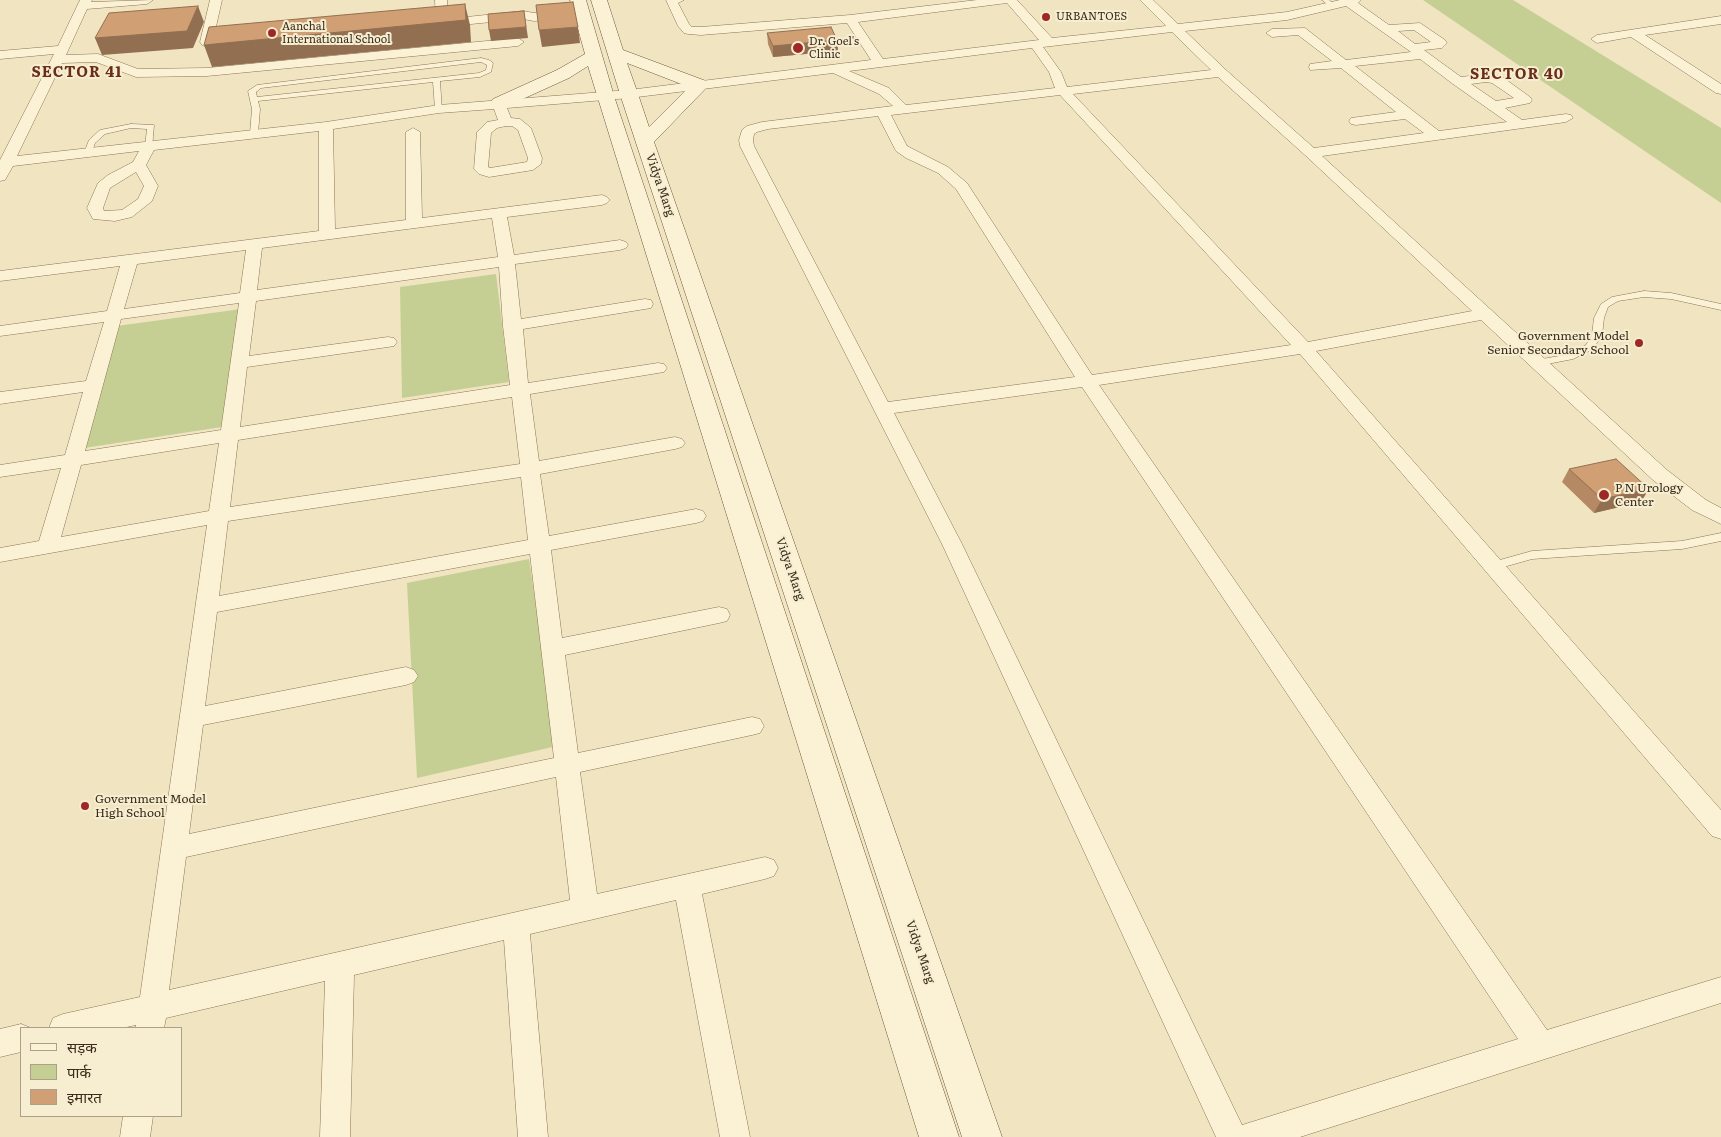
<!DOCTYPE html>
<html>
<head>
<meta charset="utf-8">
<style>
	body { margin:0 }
	#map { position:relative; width:1721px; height:1137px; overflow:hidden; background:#f0e4c1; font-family:Literata,"Noto Sans Devanagari",serif }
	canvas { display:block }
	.legend { position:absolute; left:20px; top:1027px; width:162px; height:90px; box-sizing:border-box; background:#f7eed1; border:1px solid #aba089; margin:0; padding:6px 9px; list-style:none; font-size:15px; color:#392c1c }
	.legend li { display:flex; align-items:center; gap:10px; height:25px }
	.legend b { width:25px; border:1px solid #aba089 }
</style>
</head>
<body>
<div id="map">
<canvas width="1721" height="1137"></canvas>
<ul class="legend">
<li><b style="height:6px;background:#fbf1d4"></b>सड़क</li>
<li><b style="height:14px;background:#c5cf94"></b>पार्क</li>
<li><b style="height:14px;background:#d19f74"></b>इमारत</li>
</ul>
</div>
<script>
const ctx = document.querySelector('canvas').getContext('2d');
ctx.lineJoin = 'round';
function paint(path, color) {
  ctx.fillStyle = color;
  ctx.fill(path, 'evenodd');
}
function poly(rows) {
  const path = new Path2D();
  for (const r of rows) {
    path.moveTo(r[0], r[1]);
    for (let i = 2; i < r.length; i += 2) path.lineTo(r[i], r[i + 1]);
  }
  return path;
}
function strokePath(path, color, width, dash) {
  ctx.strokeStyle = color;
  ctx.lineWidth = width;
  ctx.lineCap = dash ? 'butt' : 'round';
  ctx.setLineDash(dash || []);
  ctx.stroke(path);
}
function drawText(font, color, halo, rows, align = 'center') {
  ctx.font = font + ' Literata,serif';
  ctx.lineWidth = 4;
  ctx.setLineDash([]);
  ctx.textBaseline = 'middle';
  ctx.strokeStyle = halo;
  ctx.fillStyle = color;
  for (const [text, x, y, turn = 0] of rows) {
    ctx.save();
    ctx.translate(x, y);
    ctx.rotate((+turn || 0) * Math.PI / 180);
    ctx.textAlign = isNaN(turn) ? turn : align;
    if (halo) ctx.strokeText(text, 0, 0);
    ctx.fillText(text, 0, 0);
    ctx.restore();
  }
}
paint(poly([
	[1423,0,1513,0,1721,128,1721,203],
	[496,274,509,382,402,398,400,287],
	[241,309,222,427,84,448,117,326],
	[529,559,557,746,417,778,407,583]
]), '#c5cf94');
const service = poly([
	[1322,0,1329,0,1337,7,1332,8,1322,0],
	[481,58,489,60,493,63,491,72,480,77,440,81,442,111,435,109,433,82,258,101,260,109,258,133,254,135,250,133,252,109,248,91,257,85,481,58],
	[481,62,487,65,486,70,479,73,257,97,256,92,261,88,481,62],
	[131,124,154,125,152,148,145,146,147,129,131,128,105,134,95,143,91,155,84,153,89,140,100,130,131,124],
	[1644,291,1671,293,1721,304,1721,310,1671,299,1644,297,1618,301,1608,307,1604,318,1602,335,1593,349,1573,359,1537,366,1532,363,1537,360,1570,354,1586,345,1592,335,1594,318,1601,304,1612,297,1644,291],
	[1721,533,1721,541,1682,549,1532,559,1493,570,1487,566,1489,563,1532,551,1682,541,1721,533]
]);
const minor = poly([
	[80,0,92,0,91,2,153,0,147,4,87,9,66,55,98,54,138,69,207,68,518,38,524,42,518,46,207,76,136,77,96,62,62,63,17,156,326,122,439,105,629,90,871,60,847,23,701,35,688,34,684,33,678,26,666,0,684,0,678,3,689,24,692,27,701,27,850,15,977,0,1017,0,1052,38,1166,26,1140,0,1153,0,1178,24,1287,12,1340,0,1361,0,1358,3,1389,25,1420,23,1445,40,1447,43,1442,48,1424,50,1461,77,1486,74,1501,76,1530,97,1532,100,1530,103,1505,108,1522,120,1566,114,1571,115,1573,118,1566,122,1322,156,1667,470,1706,500,1721,508,1721,524,1692,510,1653,480,1481,320,1316,351,1721,810,1721,839,1712,836,1300,354,1099,385,1547,1030,1721,977,1721,1003,1300,1137,1216,1137,942,544,740,146,739,140,742,130,747,126,762,122,893,106,879,94,833,73,629,98,507,108,511,118,520,119,531,128,542,158,541,164,533,170,489,177,479,174,474,169,477,132,487,122,498,120,494,109,439,113,333,129,335,229,406,220,406,132,413,128,420,132,422,218,602,195,607,197,610,200,607,203,602,205,507,217,514,255,620,240,626,242,628,245,626,248,620,250,515,264,521,319,645,299,651,300,653,304,651,308,645,309,523,329,528,383,658,363,664,364,667,368,664,372,658,373,530,394,539,461,675,437,682,439,685,443,682,447,675,449,540,474,549,536,696,509,703,511,706,516,703,521,696,523,551,550,562,638,719,607,727,609,730,615,727,621,719,623,565,655,578,753,752,717,760,719,764,726,760,733,752,735,580,772,597,894,765,857,774,860,778,868,774,876,765,879,702,894,750,1137,720,1137,676,900,530,934,548,1137,518,1137,504,940,354,975,350,1137,320,1137,325,981,166,1018,164,1028,136,1028,136,1025,122,1028,49,1028,53,1018,63,1014,140,997,207,525,0,562,0,548,39,541,61,468,0,477,0,465,65,455,83,392,0,404,0,392,86,381,104,322,0,336,0,326,107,311,120,266,0,281,0,271,319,231,319,131,154,150,146,165,158,186,152,201,132,217,115,221,93,219,87,208,98,183,108,175,133,162,139,151,13,166,5,180,0,181,0,160,54,54,0,59,0,51,58,46,80,0],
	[1007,3,1039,40,883,59,858,22,1007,3],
	[1346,6,1411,52,1346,60,1305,28,1272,29,1266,33,1272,37,1298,35,1332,61,1310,64,1309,67,1310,70,1341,68,1396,112,1351,118,1349,121,1351,124,1356,125,1405,119,1424,133,1314,148,1226,70,1185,31,1287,20,1346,6],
	[1414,30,1431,42,1415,44,1398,31,1414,30],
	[1172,32,1211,70,1067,87,1061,72,1043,47,1172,32],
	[1032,48,1049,72,1055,88,906,105,889,88,849,71,1032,48],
	[1420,59,1453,84,1507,122,1439,131,1355,66,1420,59],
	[1218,77,1306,156,1472,311,1308,342,1073,94,1218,77],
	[1486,82,1492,83,1514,98,1496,101,1471,84,1486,82],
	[1060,95,1291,345,1092,375,967,183,948,167,907,146,891,115,1060,95],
	[878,116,896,151,906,158,938,173,956,189,1075,377,888,402,754,146,753,140,754,134,757,132,768,129,878,116],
	[506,126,512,126,518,130,528,158,527,162,490,168,488,167,491,133,497,128,506,126],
	[136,172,144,186,138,199,122,210,104,211,103,208,110,188,136,172],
	[492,218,498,257,257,290,262,248,492,218],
	[246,250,240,293,124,309,137,264,246,250],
	[499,267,503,326,510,385,240,427,247,367,388,347,394,346,397,342,394,338,388,337,249,356,256,301,499,267],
	[239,303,221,430,85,451,121,319,239,303],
	[1082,387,1518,1039,1242,1125,962,544,894,413,1082,387],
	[512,397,520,464,230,507,238,440,512,397],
	[219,443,209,511,61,537,81,465,219,443],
	[521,477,528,540,219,596,228,521,521,477],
	[530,554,554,758,189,834,203,725,406,685,414,682,418,676,414,670,406,667,205,706,217,612,530,554],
	[556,777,570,900,169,990,186,857,556,777],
	[210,0,222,0,213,40,230,42,232,45,230,48,213,49,202,45,200,42,210,0],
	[435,0,447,0,448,19,523,11,534,13,566,11,572,15,566,19,534,21,523,19,440,27,434,23,436,20,435,0],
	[1721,16,1721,24,1645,35,1721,84,1721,94,1716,93,1631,37,1597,43,1591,39,1597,35,1721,16],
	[21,1024,31,1028,21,1028,21,1052,0,1057,0,1029,21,1024],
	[123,1116,153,1116,150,1137,120,1137,123,1116]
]);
const secondary = poly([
	[570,0,586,0,614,96,959,1137,919,1137,588,66,569,78,505,107,499,108,493,107,490,103,493,99,557,70,585,54,570,0],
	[591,0,607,0,623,50,706,81,709,85,654,142,1002,1137,962,1137,620,94,591,0],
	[627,63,689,87,649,127,638,94,627,63]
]);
strokePath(service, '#8b7557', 1);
strokePath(minor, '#8b7557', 1);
strokePath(secondary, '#6c563b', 1);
paint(service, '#fbf1d4');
paint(minor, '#fbf1d4');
paint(secondary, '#fbf1d4');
paint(poly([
	[767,33,837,40,838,51,773,57,768,44],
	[1569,469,1641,502,1594,513,1562,482]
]), '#b48964');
paint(poly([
	[465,4,470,25,471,42,212,67,204,45],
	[198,6,204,22,193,48,102,55,95,38],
	[524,11,528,38,491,41,489,30],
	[578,27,580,43,542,47,539,30],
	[837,40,838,51,773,57,773,46],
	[1649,489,1641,502,1594,513,1602,499]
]), '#926f51');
const building = poly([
	[573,2,578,27,539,30,536,5,573,2],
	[465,4,466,20,204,45,209,27,465,4],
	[198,6,187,31,95,38,109,13,198,6],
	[524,11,526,27,489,30,488,14,524,11],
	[831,27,837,40,773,46,767,33,831,27],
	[1616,459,1649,489,1602,499,1569,469,1616,459]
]);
paint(building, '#d19f74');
strokePath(building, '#926f51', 1);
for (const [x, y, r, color] of [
	[1046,17,5,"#9d2824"],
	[272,33,5,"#9d2824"],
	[798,48,6,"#9d2824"],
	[1639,343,5,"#9d2824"],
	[1604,495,6,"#9d2824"],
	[85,806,5,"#9d2824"]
]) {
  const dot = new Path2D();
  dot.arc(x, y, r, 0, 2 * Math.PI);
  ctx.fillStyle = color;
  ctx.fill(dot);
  strokePath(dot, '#f7eed1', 2);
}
drawText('11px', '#392c1c', '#f7eed1', [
	["URBANTOES",1056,17],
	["Aanchal",282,27],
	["International School",282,40],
	["Dr. Goel's",809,42],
	["Clinic",809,55]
], 'left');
drawText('12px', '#392c1c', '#f7eed1', [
	["Vidya Marg",660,185,71],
	["Vidya Marg",790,569,71],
	["Vidya Marg",920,952,71]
]);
drawText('12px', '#392c1c', '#f7eed1', [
	["Government Model",1629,336,"right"],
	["Senior Secondary School",1629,350,"right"],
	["P N Urology",1615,488],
	["Center",1615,502],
	["Government Model",95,799],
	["High School",95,813]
], 'left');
ctx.letterSpacing = '1px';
drawText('bold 15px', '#692e19', '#f7eed1', [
	["SECTOR 41",77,73],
	["SECTOR 40",1517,75]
]);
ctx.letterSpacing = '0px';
</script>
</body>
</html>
